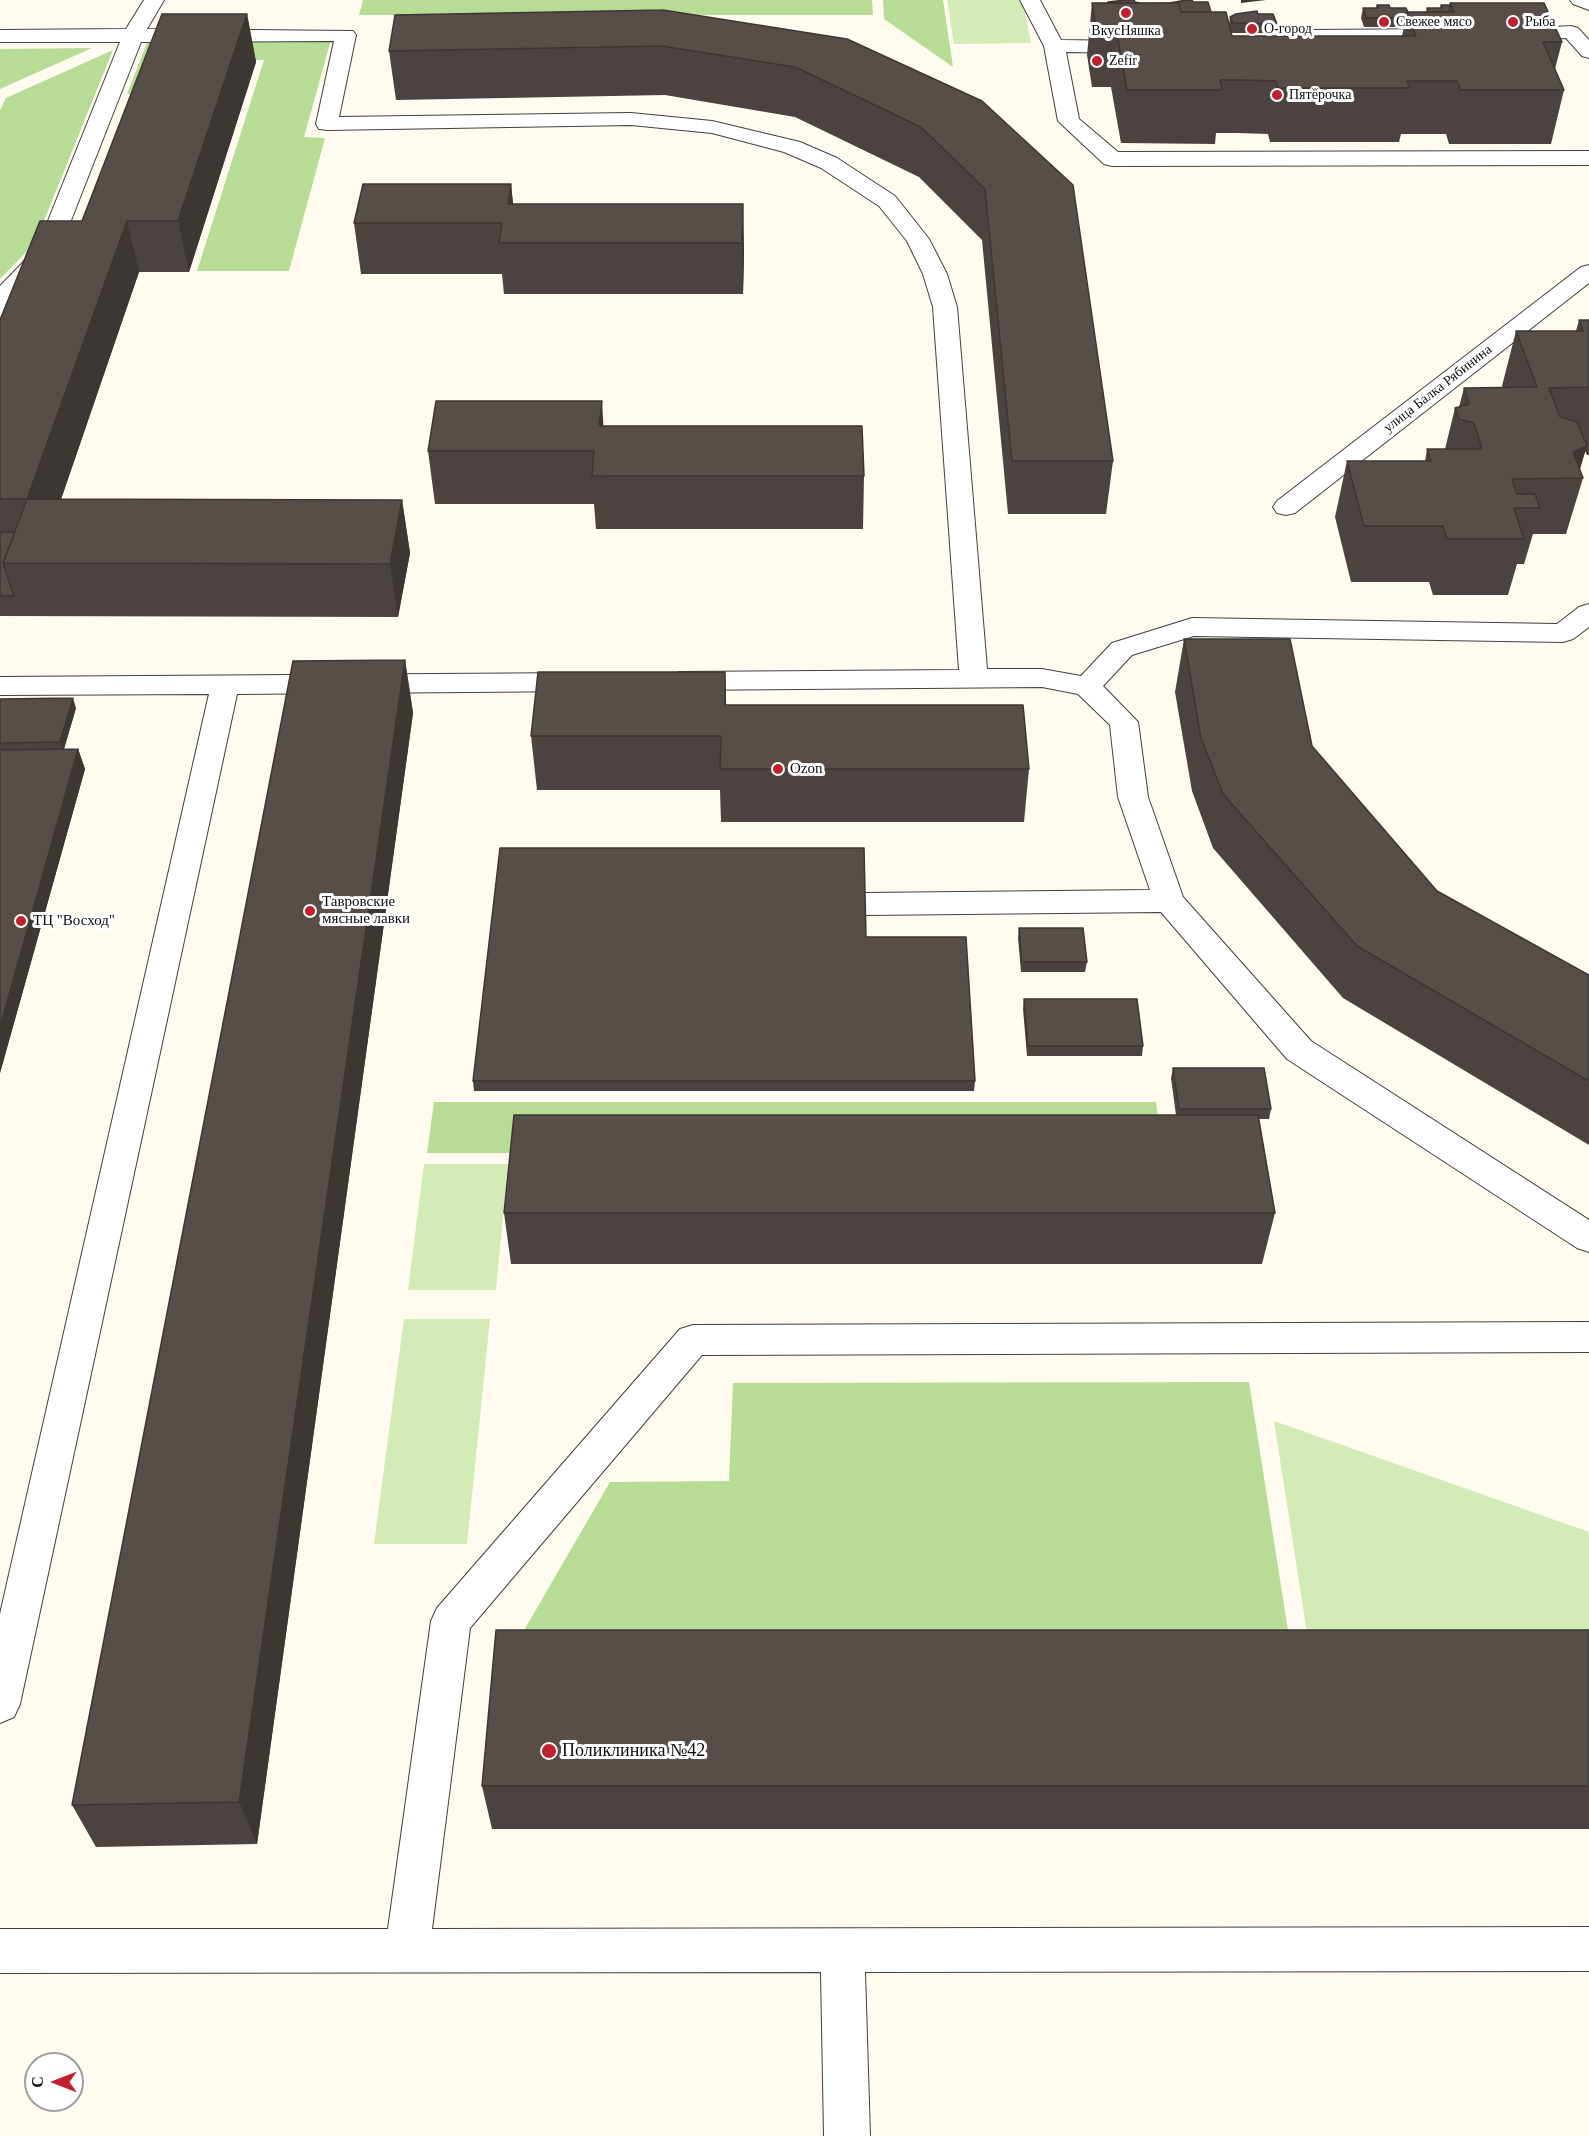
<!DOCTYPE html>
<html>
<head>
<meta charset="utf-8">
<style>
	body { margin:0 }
	#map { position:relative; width:1589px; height:2136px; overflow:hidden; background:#fffbee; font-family:Georgia,serif }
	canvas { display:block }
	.north { position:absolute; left:24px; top:2052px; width:60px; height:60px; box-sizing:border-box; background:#fff; border:2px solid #9e9e9e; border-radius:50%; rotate:270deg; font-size:16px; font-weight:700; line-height:24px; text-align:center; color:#0d0d0d }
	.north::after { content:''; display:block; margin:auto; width:21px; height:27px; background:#c2202d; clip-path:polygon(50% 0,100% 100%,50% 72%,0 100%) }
</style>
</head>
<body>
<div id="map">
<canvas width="1589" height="2136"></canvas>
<div class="north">С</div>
</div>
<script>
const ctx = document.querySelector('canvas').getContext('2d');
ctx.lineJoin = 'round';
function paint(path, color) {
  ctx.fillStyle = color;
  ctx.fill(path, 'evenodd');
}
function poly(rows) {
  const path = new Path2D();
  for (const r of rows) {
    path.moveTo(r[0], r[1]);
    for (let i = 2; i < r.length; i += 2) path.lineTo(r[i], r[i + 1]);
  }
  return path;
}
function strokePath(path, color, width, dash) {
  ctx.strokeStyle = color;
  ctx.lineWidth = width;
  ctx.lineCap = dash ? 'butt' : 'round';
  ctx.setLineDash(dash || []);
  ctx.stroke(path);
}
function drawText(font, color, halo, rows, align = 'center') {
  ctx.font = font + ' Georgia,serif';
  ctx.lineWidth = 6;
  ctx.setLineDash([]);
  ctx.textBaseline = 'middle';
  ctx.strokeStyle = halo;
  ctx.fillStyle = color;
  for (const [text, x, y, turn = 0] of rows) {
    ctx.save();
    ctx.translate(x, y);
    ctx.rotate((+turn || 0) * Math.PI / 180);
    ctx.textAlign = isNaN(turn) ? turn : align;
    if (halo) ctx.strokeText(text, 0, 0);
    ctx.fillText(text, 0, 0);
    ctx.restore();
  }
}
paint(poly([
	[947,0,1020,0,1023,2,1031,43,954,44],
	[424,1164,508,1164,496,1290,408,1290],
	[404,1319,490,1319,467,1544,374,1544],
	[1274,1421,1589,1532,1589,1652,1310,1652]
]), '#d3ebb6');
paint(poly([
	[363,0,872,0,873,15,359,15],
	[883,0,943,0,953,67,884,19],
	[148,40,331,40,304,137,325,138,289,271,197,271,264,60,168,60,156,94,127,94],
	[92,48,0,89,0,49],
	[113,50,35,243,0,279,0,110,6,98],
	[434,1102,1156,1102,1163,1153,427,1153],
	[1249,1382,1292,1656,508,1658,610,1482,729,1481,733,1383]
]), '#b7dc95');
const minor = poly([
	[144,0,164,0,147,29,353,31,356,35,339,117,631,113,712,121,800,142,837,158,895,196,929,239,947,274,957,307,987,669,1042,669,1081,676,1112,643,1192,618,1557,624,1579,607,1589,604,1589,627,1573,639,1563,642,1194,636,1132,655,1103,686,1138,722,1148,797,1183,897,1311,1041,1589,1220,1589,1252,1577,1248,1287,1059,1161,912,865,915,854,912,849,904,854,896,865,893,1150,890,1118,797,1110,725,1078,694,1042,687,680,690,670,687,666,681,670,675,680,672,959,670,933,307,923,274,907,241,879,206,821,168,784,152,712,133,631,125,327,130,319,129,316,124,334,41,141,42,59,251,23,289,8,321,0,323,0,286,37,248,120,42,0,42,0,30,126,29,144,0],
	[1020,0,1040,0,1061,40,1132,41,1139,43,1142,47,1139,51,1132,53,1066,52,1079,119,1118,152,1589,151,1589,165,1112,166,1104,164,1058,121,1044,46,1020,0],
	[1570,0,1589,0,1589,10,1573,4,1570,0],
	[1571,26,1578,28,1589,40,1589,58,1582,56,1566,38,1513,41,1506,39,1503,35,1506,31,1513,29,1571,26],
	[1447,29,1454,31,1457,35,1454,39,1314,42,1290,53,1268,53,1261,51,1258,47,1261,43,1286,41,1310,30,1447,29],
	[1589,265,1589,283,1295,513,1286,515,1277,513,1273,507,1277,501,1581,267,1589,265],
	[583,673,593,676,597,682,593,688,583,691,237,694,20,1704,14,1717,0,1723,0,1614,209,694,0,695,0,677,583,673],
	[1589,1322,1589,1352,702,1355,470,1628,432,1929,1589,1927,1589,1971,865,1972,870,2136,824,2136,821,1972,0,1973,0,1929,388,1929,431,1621,437,1608,680,1329,693,1325,1589,1322]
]);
strokePath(minor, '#404040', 2);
paint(minor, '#fff');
paint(poly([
	[1135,2,1140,3,1193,2,1211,12,1229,25,1230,17,1258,14,1277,24,1275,33,1231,33,1232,36,1402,36,1404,27,1364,27,1361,18,1363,8,1376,8,1377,5,1408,12,1426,12,1427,8,1440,8,1441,5,1450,5,1450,3,1562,42,1555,69,1564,90,1551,144,1449,144,1446,134,1401,134,1399,142,1270,142,1268,134,1237,133,1216,133,1215,144,1121,143,1111,87,1092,87,1087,55,1092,3],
	[663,10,982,101,1113,461,1106,514,1008,514,982,240,919,177,795,117,665,95,396,100,389,51],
	[247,14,256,62,189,272,139,272,61,499,402,500,410,553,398,617,0,616,0,320,82,221],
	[511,184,513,204,743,204,744,254,743,294,504,294,502,274,361,274,354,223],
	[1579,320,1589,320,1589,455,1587,455,1585,451,1580,469,1583,478,1566,534,1533,534,1524,564,1517,564,1508,595,1433,595,1429,582,1351,582,1335,517,1347,461,1425,461,1427,449,1445,449,1455,408,1459,407,1464,388,1503,388,1502,386,1516,331,1576,331],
	[603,426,864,476,863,529,596,529,594,504,435,504,428,451],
	[1184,639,1312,746,1437,891,1589,975,1589,1145,1343,998,1213,848,1192,791,1175,692],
	[405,660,413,713,257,1844,96,1847,72,1805],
	[725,672,726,705,1029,769,1024,822,721,822,720,790,537,790,531,736],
	[0,699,76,708,64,749,78,749,85,769,0,1073],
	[1019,928,1087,962,1085,972,1021,972,1018,938],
	[866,937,975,1081,974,1091,474,1091,473,1081],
	[1024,999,1143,1046,1142,1056,1027,1056,1023,1009],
	[1173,1068,1271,1109,1269,1119,1259,1119,1275,1213,1262,1264,511,1264,504,1213,1176,1115,1171,1078],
	[1589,1630,1589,1829,492,1829,482,1786]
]), '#4b433f');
paint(poly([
	[1241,0,1266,0,1241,3],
	[247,14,256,62,189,272,178,221],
	[511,184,516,234,508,204],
	[743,204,744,254,743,294,742,243],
	[127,221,139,272,43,552,27,499],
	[602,401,605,454,603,479,599,426],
	[1587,446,1577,478,1573,452],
	[402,500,410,553,398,617,390,564],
	[405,660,413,713,257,1844,239,1802],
	[725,672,727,726,725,705],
	[73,698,76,708,63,752,60,742],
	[78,749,85,769,0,1073,0,1027]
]), '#3d3733');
const building = poly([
	[1125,0,1134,0,1135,2,1140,3,1108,3,1108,2,1125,0],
	[1186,0,1192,0,1193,2,1208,2,1211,12,1181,12,1179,3,1170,3,1186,0],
	[1092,3,1179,3,1181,12,1226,12,1232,36,1416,36,1407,12,1454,12,1450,3,1544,3,1562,42,1543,42,1564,90,1461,90,1457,81,1407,81,1410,88,1278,88,1276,81,1245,80,1220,80,1222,90,1127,90,1117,34,1097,34,1092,3],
	[1377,5,1389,5,1390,8,1406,8,1408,12,1406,18,1366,18,1363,8,1378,8,1377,5],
	[1441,5,1450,5,1449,12,1428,12,1427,8,1442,8,1441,5],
	[663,10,847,39,982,101,1073,185,1113,461,1012,461,985,189,921,127,795,67,662,46,389,51,395,15,663,10],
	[1257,11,1258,14,1273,14,1277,24,1233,23,1230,17,1236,14,1257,11],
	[162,14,247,14,178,221,127,221,27,499,0,499,0,320,40,221,82,221,162,14],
	[363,184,511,184,508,204,743,204,742,243,499,243,502,223,354,223,363,184],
	[1579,320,1589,320,1589,387,1549,388,1560,417,1577,422,1587,446,1573,452,1583,478,1512,479,1517,494,1535,494,1540,508,1514,508,1524,539,1447,539,1443,526,1364,526,1347,461,1431,461,1427,449,1482,449,1474,423,1459,419,1455,408,1469,404,1464,388,1537,387,1516,331,1583,331,1579,320],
	[436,401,602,401,599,426,862,426,864,476,592,476,594,451,428,451,436,401],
	[27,499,402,500,390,564,3,563,27,499],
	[0,532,15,532,3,563,14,596,0,596,0,532],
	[1184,639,1290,639,1312,746,1437,891,1589,975,1589,1081,1357,946,1223,794,1201,738,1184,639],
	[405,660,239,1802,72,1805,293,661,405,660],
	[538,672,725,672,725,705,1023,705,1029,769,720,769,721,736,531,736,538,672],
	[73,698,60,742,0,743,0,699,73,698],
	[78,749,0,1027,0,750,78,749],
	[500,848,864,848,866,937,966,937,975,1081,473,1081,500,848],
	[1019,928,1083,928,1087,962,1022,962,1019,928],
	[1024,999,1137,999,1143,1046,1028,1046,1024,999],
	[1173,1068,1264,1068,1271,1109,1179,1109,1173,1068],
	[514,1115,1258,1115,1275,1213,504,1213,514,1115],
	[496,1630,1589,1630,1589,1786,482,1786,496,1630]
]);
paint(building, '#574e49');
strokePath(building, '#3d3733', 1.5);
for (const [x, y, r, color] of [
	[1126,13,6,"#c2202d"],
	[1384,22,6,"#c2202d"],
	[1513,22,6,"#c2202d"],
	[1252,29,6,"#c2202d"],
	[1097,61,6,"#c2202d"],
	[1277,95,6,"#c2202d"],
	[778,769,6,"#c2202d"],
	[310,911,6,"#c2202d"],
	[21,921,6,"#c2202d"],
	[549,1751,8,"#c2202d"]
]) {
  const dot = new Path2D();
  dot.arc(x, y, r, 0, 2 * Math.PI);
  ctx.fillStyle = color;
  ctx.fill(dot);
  strokePath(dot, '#fff', 2);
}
drawText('14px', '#0d0d0d', '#fff', [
	["Свежее мясо",1396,22],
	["Рыба",1525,22],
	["О-город",1264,29],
	["ВкусНяшка",1126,31,"center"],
	["Zefir",1109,61],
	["Пятёрочка",1289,95]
], 'left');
drawText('14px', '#0d0d0d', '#fff', [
	["улица Балка Рябинина",1438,389,-38]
]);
drawText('15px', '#0d0d0d', '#fff', [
	["Ozon",790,769],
	["Тавровские",322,902],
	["мясные лавки",322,919],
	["ТЦ \"Восход\"",33,921]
], 'left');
drawText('18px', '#0d0d0d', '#fff', [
	["Поликлиника №42",562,1751]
], 'left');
</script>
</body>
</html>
